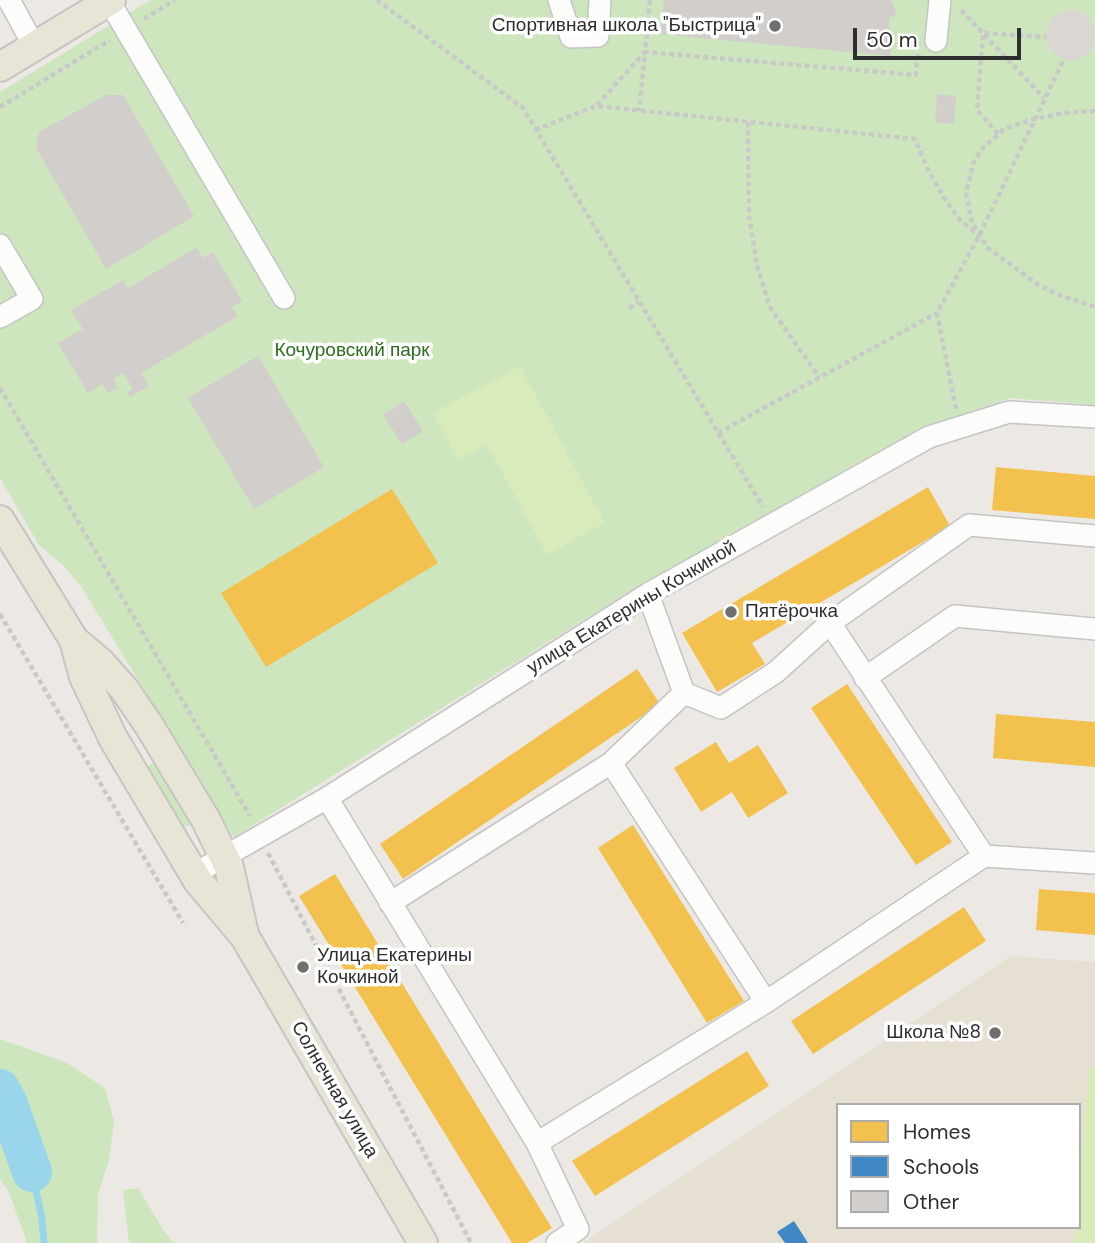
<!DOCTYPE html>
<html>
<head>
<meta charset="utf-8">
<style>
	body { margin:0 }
	#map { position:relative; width:1095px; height:1243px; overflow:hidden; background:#ece8e4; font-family:"DM Sans",sans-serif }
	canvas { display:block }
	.legend { position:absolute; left:836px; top:1103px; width:245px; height:126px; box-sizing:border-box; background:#fff; border:2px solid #ababab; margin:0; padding:9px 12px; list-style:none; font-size:21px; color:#2e2e2e }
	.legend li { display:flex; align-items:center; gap:14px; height:35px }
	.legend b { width:35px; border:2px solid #ababab }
	.scale { position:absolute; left:853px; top:28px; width:168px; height:32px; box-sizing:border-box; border:4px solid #2e2e2e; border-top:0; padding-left:9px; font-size:21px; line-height:24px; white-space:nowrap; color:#2e2e2e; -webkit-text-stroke:5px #fff; paint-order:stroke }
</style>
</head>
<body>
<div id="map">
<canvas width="1095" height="1243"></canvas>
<ul class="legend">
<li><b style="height:19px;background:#f2c14e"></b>Homes</li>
<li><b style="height:19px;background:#3f88c5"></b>Schools</li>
<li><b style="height:19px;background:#d1cecb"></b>Other</li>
</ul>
<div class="scale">50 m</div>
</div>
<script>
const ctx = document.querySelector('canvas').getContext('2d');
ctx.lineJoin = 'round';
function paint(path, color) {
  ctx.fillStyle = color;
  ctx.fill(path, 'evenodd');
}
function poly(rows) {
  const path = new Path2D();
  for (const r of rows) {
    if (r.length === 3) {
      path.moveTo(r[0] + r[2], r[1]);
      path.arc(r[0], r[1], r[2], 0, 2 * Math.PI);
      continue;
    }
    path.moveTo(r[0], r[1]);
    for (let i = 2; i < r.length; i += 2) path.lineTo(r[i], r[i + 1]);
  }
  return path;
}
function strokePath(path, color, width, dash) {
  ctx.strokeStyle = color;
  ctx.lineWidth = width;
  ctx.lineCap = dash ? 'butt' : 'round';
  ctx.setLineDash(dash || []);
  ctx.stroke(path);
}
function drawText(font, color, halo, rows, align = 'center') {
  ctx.font = font + ' "DM Sans",sans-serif';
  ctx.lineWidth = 7;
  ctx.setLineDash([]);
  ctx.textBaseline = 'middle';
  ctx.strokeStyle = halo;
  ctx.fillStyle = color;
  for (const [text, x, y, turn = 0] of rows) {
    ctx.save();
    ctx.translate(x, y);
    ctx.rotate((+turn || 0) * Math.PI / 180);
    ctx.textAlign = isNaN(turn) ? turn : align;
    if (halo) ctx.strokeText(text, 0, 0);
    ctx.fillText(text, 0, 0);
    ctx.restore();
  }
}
paint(poly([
	[1011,956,1095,962,1095,1243,583,1243],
	[838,1105,1079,1105,1079,1227,838,1227]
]), '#e6e0d3');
paint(poly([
	[151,0,1095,0,1095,405,1010,398,933,425,645,582,234,837,82,588,63,565,39,545,0,478,0,92],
	[156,761,195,821,179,831,146,768],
	[0,1039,67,1063,105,1088,114,1121,109,1160,98,1194,97,1243,27,1243,9,1192,0,1179],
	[138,1188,164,1231,174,1243,129,1243,123,1190]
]), '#cee6be');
paint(poly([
	[520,366,605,523,547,555,487,445,458,460,433,413],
	[1089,1068,1095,1068,1095,1243,1074,1243,1076,1227,1079,1227,1079,1183]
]), '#d9eabb');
paint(poly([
	[1071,35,25]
]), '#dad6d2');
paint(poly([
	[996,467,1095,476,1095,519,992,510],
	[928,487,950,526,752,643,765,664,717,692,682,633],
	[392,489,438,563,266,667,221,593],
	[637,669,660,704,403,879,380,844],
	[847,684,952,842,916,865,811,708],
	[996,714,1095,722,1095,767,993,758],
	[716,742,729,763,758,745,788,793,748,818,732,792,701,812,674,768],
	[633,825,744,1001,707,1023,598,848],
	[335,874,552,1228,527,1243,512,1243,299,896],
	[1039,889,1095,893,1095,935,1036,930],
	[964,907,986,941,813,1054,791,1021],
	[747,1051,769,1086,595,1196,572,1161]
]), '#f2c14e');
paint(poly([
	[794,1221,808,1243,785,1243,777,1232]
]), '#3f88c5');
strokePath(poly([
	[32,1172,42,1219,44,1243]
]), '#99d6ec', 7);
strokePath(poly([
	[0,1089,7,1102,32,1172]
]), '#99d6ec', 40);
paint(poly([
	[664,0,891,0,897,15,889,18,891,56,660,34],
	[937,94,956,96,954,124,935,122],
	[106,95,123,95,194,216,106,269,36,148,39,132],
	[196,248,203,258,213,252,242,301,232,307,238,316,141,373,149,386,130,397,127,392,133,389,123,372,113,379,118,388,108,393,102,384,88,393,58,343,83,329,71,310,123,280,128,288],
	[258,356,324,467,254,509,188,398],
	[404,401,423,431,402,444,383,415]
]), '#d1cecb');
const minor = poly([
	[9,0,34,46],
	[559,0,571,37,598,36,600,0],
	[109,1,284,298],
	[936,41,940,0],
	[0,245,32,299,0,317],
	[648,594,684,693],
	[830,623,984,856],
	[865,678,955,616,1095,629],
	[611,763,766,1002],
	[327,798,537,1143,578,1229,557,1243],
	[194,874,327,798,648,594,929,437,1009,412,1095,417],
	[390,903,611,763,684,693,721,708,776,672,830,623,969,525,1095,536],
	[537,1143,766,1002,984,856,1095,863]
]);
const major = poly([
	[0,67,111,0],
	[0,520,74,640,101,663,125,690,150,727,206,820,229,867,244,934],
	[74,640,84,677,113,738,198,881,245,937,423,1243]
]);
strokePath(minor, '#c5c4c5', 24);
strokePath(major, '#c6c5c4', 32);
strokePath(poly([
	[377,0,523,108,763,507],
	[650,0,645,52,916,75,918,54],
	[961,10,1044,98],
	[144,19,175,0],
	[597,105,645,52,639,111],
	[0,107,110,40],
	[1095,111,1064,113,1034,119,1004,129,981,150,973,164,966,193,972,223,988,248,1037,284,1059,295,1095,307],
	[748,122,749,215,757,266,770,307,819,377],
	[535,130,596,106,915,139,928,170,946,201,960,220,979,236],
	[998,134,977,110,983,33,1046,37],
	[629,308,639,302],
	[0,388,250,816],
	[956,409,937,313,979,236,1064,59],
	[718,433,937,313],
	[0,614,183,923],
	[268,853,471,1243]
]), '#c9c9c8', 4.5, [5, 3.5]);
strokePath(minor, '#fcfcfb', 21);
strokePath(major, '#e8e4d6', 28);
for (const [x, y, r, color] of [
	[775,26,7,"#706f6e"],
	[731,612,7,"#706f6e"],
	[303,967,7,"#706f6e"],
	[995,1033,7,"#706f6e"]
]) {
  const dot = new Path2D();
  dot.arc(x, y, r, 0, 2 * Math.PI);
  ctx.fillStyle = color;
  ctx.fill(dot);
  strokePath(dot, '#fff', 2.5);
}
drawText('19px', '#2e2e2e', '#fff', [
	["Спортивная школа \"Быстрица\"",761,26],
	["Пятёрочка",745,612,"left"],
	["Улица Екатерины",317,956,"left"],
	["Кочкиной",317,978,"left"],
	["Школа №8",981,1033]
], 'right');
drawText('19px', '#2c6e1b', '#fff', [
	["Кочуровский парк",352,351]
]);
drawText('19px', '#2e2e2e', '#fff', [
	["улица Екатерины Кочкиной",632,608,-31],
	["Солнечная улица",334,1090,60]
]);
</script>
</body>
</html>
